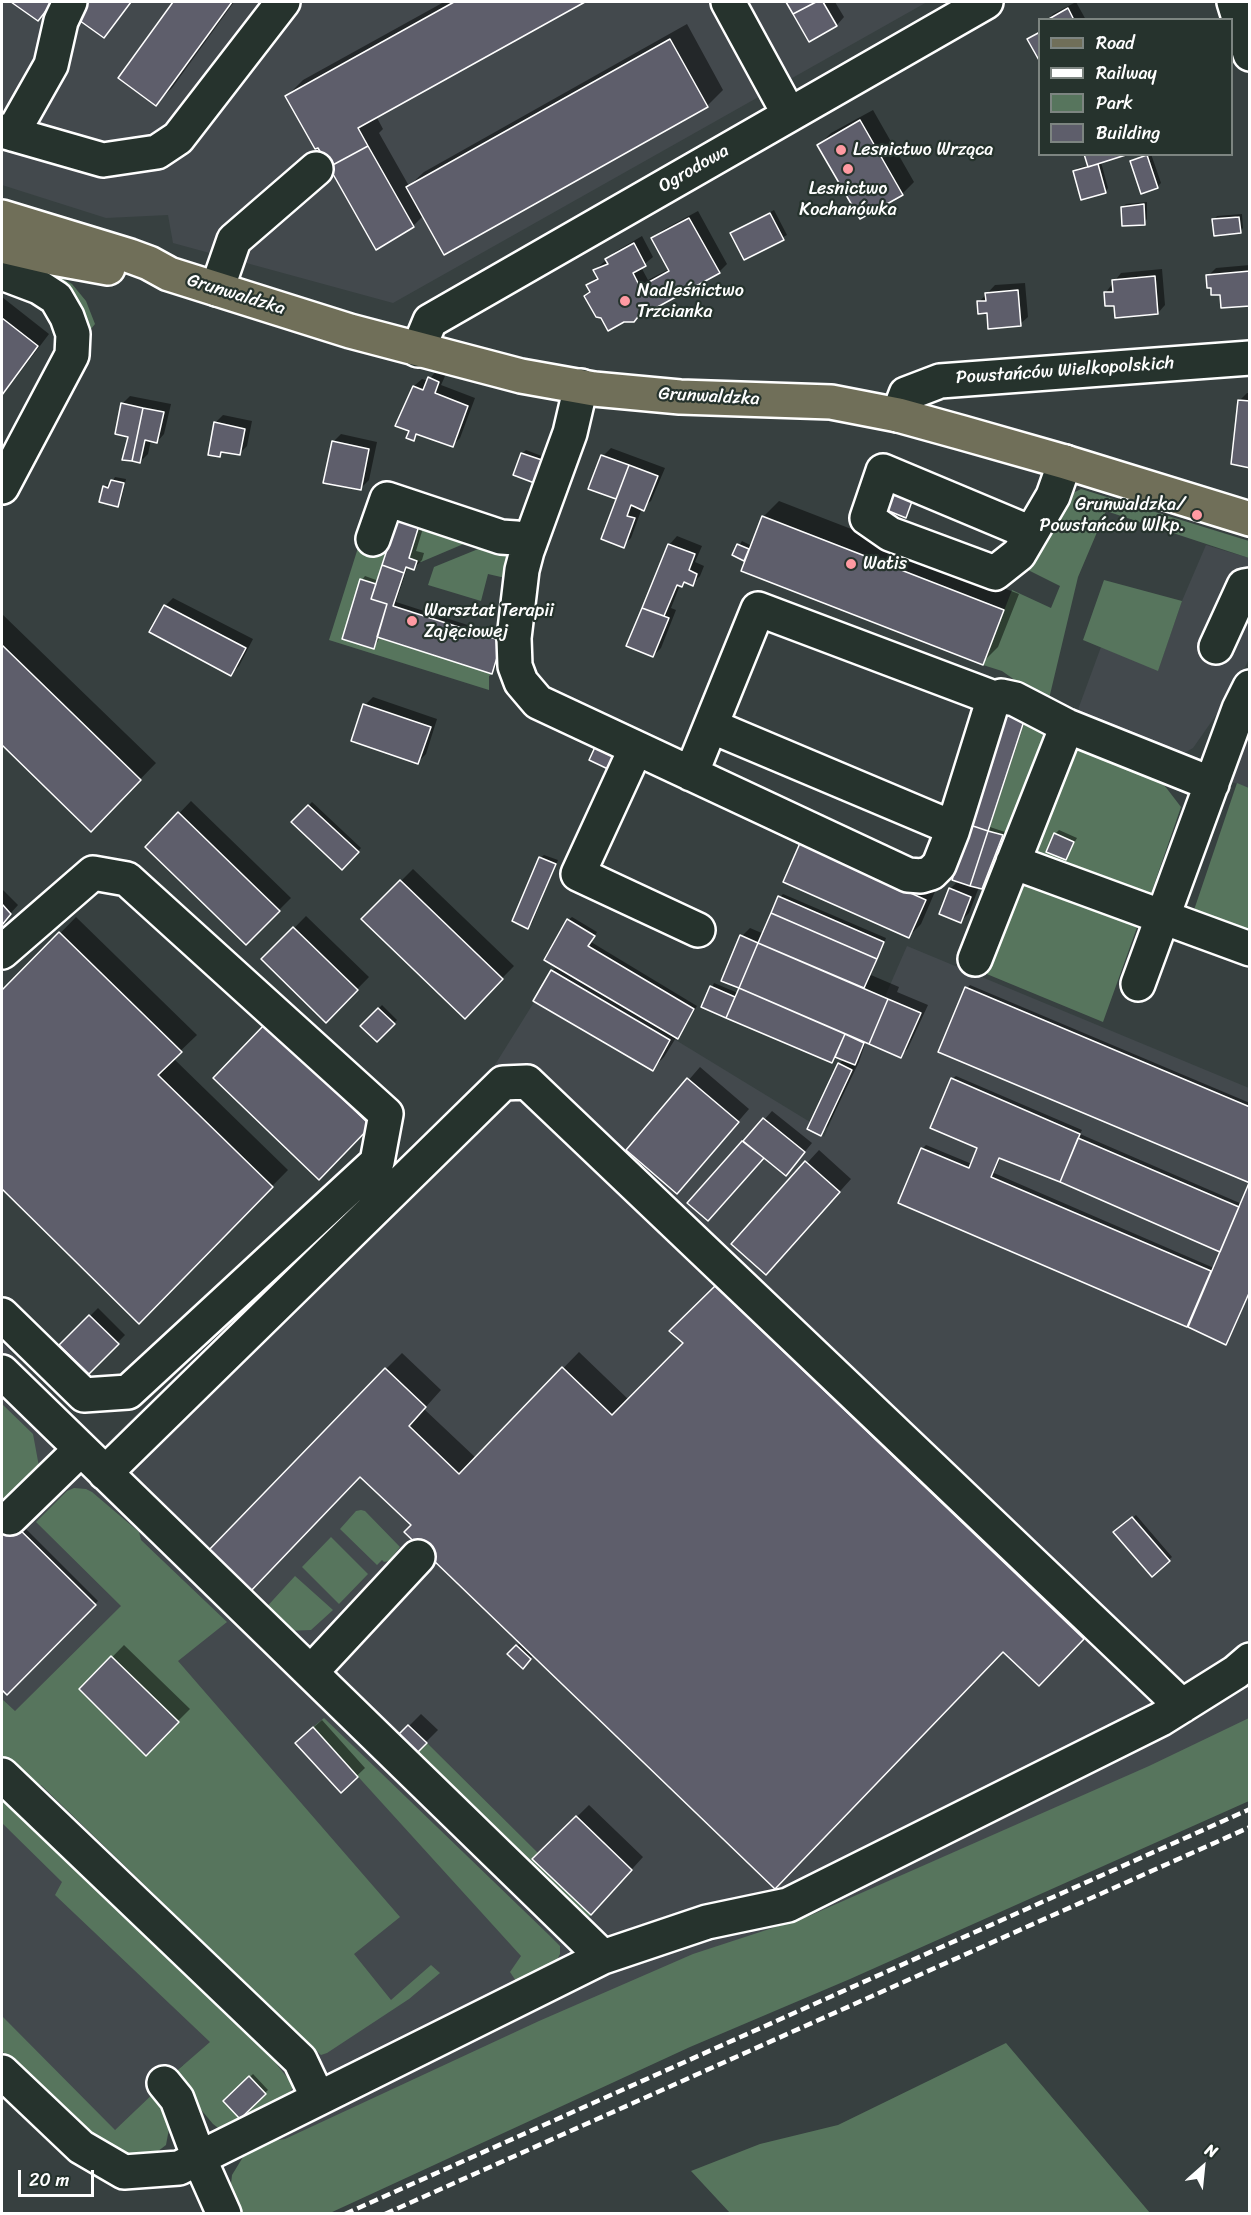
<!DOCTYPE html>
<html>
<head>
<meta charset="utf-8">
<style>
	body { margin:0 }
	#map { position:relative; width:1251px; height:2215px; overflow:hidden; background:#374040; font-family:Sriracha,sans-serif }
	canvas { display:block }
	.frame { position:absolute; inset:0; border:3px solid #fff; pointer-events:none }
	.legend { position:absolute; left:1038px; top:18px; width:195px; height:138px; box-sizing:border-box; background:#26332d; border:2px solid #7d8581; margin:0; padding:8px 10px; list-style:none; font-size:18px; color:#fff }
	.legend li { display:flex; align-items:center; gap:12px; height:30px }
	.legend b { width:30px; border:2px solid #7d8581 }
	.north { position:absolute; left:1173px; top:2137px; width:60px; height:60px; -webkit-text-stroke:4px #26332d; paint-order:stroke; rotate:27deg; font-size:16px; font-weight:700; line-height:24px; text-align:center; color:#fff }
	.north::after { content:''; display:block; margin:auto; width:21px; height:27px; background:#fff; clip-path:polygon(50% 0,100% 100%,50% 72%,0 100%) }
	.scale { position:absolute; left:18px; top:2170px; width:76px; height:27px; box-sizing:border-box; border:3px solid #fff; border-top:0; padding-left:8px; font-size:18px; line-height:21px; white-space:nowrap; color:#fff; -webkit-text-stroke:4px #26332d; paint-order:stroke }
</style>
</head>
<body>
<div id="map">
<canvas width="1251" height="2215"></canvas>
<div class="frame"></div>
<ul class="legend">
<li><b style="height:8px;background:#706f59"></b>Road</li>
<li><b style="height:8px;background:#fff"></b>Railway</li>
<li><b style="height:16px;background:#57755d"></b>Park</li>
<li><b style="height:16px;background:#5e5e6b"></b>Building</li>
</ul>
<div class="north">N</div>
<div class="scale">20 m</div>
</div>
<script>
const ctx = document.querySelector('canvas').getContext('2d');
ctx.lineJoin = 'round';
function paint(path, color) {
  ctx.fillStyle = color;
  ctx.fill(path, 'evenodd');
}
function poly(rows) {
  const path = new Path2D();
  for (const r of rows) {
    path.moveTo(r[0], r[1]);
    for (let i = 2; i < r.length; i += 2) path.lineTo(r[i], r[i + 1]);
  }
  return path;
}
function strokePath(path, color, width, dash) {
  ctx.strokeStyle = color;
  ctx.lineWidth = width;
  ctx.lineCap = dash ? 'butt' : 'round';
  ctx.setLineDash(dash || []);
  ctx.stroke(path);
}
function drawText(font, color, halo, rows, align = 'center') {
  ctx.font = font + ' Sriracha,sans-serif';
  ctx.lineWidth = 4.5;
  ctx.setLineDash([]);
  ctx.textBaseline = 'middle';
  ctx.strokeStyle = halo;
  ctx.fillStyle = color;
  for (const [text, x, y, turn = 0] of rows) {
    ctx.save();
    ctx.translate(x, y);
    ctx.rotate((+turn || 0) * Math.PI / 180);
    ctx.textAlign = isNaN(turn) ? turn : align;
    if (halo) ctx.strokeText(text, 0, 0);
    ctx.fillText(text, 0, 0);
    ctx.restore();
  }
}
paint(poly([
	[2,2,927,2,393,303,173,243,168,215,106,218,2,185],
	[1206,545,1249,558,1249,659,1235,688,1193,748,1184,753,1169,752,1076,715,1101,647,1158,670,1182,601],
	[1249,727,1249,788,1229,781],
	[907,946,1249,1088,1249,1741,265,2167,183,2065,106,2139,2,2040,2,1343,104,1446,493,1068,556,967,810,1122,824,1137]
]), '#43494d');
paint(poly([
	[41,273,58,276,72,284,86,301,95,324,91,329,87,329],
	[1081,489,1249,541,1249,558,1106,511,1078,577,1048,703,1028,695,1012,678,1002,671,983,665,1012,590,1051,608,1060,586,1028,570,1071,494],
	[400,508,487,534,421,562,417,561,409,558],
	[362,535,389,545,376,584,360,580,342,639,374,649,378,638,492,674,489,676,489,690,329,640],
	[514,544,514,580,488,574,481,601,428,585,434,567,488,545],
	[1104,580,1182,601,1158,671,1083,640],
	[1024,721,1049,731,1007,837,988,831],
	[1072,745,1158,777,1181,807,1147,905,1031,855],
	[1237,783,1249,788,1249,930,1194,910],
	[1027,885,1070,891,1140,919,1103,1022,977,970,1007,896],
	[2,1404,33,1434,40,1472,16,1499,2,1500],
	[74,1488,86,1489,92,1492,139,1532,141,1540,227,1622,178,1661,400,1917,354,1954,391,2000,431,1965,440,1973,409,1999,327,2053,321,2055,41,1785,34,1791,2,1760,2,1699,15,1711,121,1606,36,1522,67,1491],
	[361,1510,365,1511,400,1547,389,1561,384,1562,382,1560,377,1565,340,1529,356,1511],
	[331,1537,368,1574,339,1604,302,1567],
	[295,1576,333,1610,311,1630,285,1631,262,1612],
	[324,1718,549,1935,560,1946,560,1954,557,1960,516,1981,510,1972,521,1956,313,1727],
	[1249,1718,1249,1801,850,1979,690,2047,330,2213,234,2213,230,2193,232,2175,243,2157,265,2142,285,2139,539,2021,693,1954,809,1916,1149,1766],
	[427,1743,538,1853,532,1859,591,1915,584,1922,413,1757],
	[2,1792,262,2046,294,2086,289,2093,222,2131,213,2124,172,2075,210,2042,55,1895,62,1882,2,1823],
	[2,2016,115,2130,159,2088,171,2118,166,2145,149,2158,140,2161,104,2147,2,2051],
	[1006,2043,1150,2213,730,2213,691,2171,760,2144,838,2125]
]), '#57755d');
paint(poly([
	[14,2,54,2,38,19],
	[89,2,131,2,104,36,78,17],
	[175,2,234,2,172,88,156,104,120,78],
	[444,2,582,2,376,116,383,129,379,133,409,186,424,172,687,24,723,90,707,106,444,253,423,216,413,226,318,146,287,96,303,80],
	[787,2,835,2,844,17,837,25,809,40],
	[1076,2,1086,20,1047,20,1053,14],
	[873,110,914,182,902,194,861,217,819,145,831,133],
	[1144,154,1151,154,1161,183,1157,187,1132,161],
	[1101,162,1108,188,1105,192,1075,172,1078,168],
	[1147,202,1147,219,1144,223,1122,207,1126,204],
	[774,210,787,235,745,258,732,233],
	[698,211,727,264,719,272,652,305,634,321,586,296,591,291,588,285,598,276,595,270,615,252,642,236,653,257,641,267,648,280,669,269,653,239,661,231],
	[1242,214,1243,228,1240,232,1214,220,1217,216],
	[1250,265,1250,305,1221,293,1208,276,1216,268],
	[1162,269,1165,305,1158,313,1116,304,1106,292,1121,273],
	[1025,283,1028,317,1020,324,979,302,995,285],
	[2,297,49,334,2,396],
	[437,370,446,374,441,385,475,398,460,438,453,445,419,433,413,439,410,430,414,386,422,379,428,381],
	[1247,393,1250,393,1250,466,1239,401],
	[130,396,171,404,164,434,157,442,151,440,148,454,140,462,130,436,122,404],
	[223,415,252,421,247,446,239,454,224,451,219,456,215,423],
	[341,434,377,442,369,480,361,488,333,442],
	[611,448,665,468,651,501,642,508,631,538,623,546,617,499,590,488,603,456],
	[526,450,547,458,540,478,522,454],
	[115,477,126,479,121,501,118,505,104,487,108,484,111,484],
	[779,501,1019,594,998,647,982,663,734,554,742,541,752,546,763,517],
	[428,512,416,551,424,553,422,560,414,568,409,566,407,568,396,602,505,637,495,669,491,672,380,637,374,648,362,580,365,576,379,581],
	[677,536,702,546,695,562,704,566,700,576,692,584,686,581,680,585,671,608,676,610,661,648,653,656,628,646,670,544],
	[173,598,253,639,239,666,231,674,165,606],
	[2,614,156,763,91,830,2,743],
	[373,697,437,719,426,754,418,762,365,705],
	[1011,712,1026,718,990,827,1005,832,985,884,982,888,979,887,969,913,961,921,950,889,959,880,1007,716],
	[191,801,291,898,246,943,147,847],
	[312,802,361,848,342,868,293,822],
	[1059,830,1077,838,1065,858,1055,834],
	[814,832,937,887,921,924,909,936,802,844],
	[544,855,558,860,532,923,528,927,540,858],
	[413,869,514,966,465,1016,363,919],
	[2,889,18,905,2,923],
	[783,894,886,938,871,975,899,987,897,992,928,1005,908,1048,901,1056,866,1041,859,1062,828,1126,821,1134,839,1064,844,1059,837,1056,832,1062,703,1006,714,983,738,993,743,982,742,936,750,928,764,934,780,897],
	[847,1027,849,1028,840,1049,837,1049],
	[306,916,369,977,326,1021,264,959],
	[76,917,197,1035,173,1058,288,1170,139,1321,2,1187,2,993],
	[572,917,597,932,591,942,697,1006,681,1033,677,1036,664,1057,652,1069,552,971,558,966,568,920],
	[970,985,1250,1103,1250,1182,967,988],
	[382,1005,397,1020,377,1040,362,1026],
	[266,1025,386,1109,335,1162],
	[700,1067,749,1109,677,1192,628,1150],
	[956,1076,1082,1130,1080,1134,1242,1204,1250,1187,1250,1293,1229,1340,1226,1343,900,1202,923,1148,926,1145,972,1164,979,1148,952,1079],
	[1001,1157,1222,1251,1214,1268,994,1173],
	[772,1111,812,1143,793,1166,764,1157,690,1203],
	[819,1150,851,1179,777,1261,733,1244],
	[732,1271,1099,1622,1039,1684,1004,1650,534,1655,523,1666,509,1654,521,1642,413,1525,386,1369,402,1353,441,1390,424,1409,476,1458,579,1352,629,1400,685,1342,671,1331],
	[98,1308,125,1335,89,1372,61,1345],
	[2,1505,98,1601,7,1693,2,1688],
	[1136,1515,1172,1557,1152,1575,1119,1529],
	[124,1645,190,1709,146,1753,81,1689],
	[421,1714,438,1730,413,1755,396,1739],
	[322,1720,365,1768,341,1791,305,1735],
	[589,1805,643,1857,603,1901,534,1859],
	[253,2074,268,2090,240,2117,225,2101]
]), '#0007');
const building = poly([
	[11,2,53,2,38,21,11,2],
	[88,2,131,2,104,38,76,18,88,2],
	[173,2,232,2,156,106,118,78,173,2],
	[454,2,585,2,358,128,368,146,329,167,318,148,315,149,285,96,454,2],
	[786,2,816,2,793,14,786,2],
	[816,2,823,2,837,26,809,42,793,14,816,2],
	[1068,8,1074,20,1047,20,1068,8],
	[1040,32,1040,62,1027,39,1040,32],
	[670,39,708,107,444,255,406,187,670,39],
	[860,120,903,195,860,219,817,145,860,120],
	[368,146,414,227,376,250,329,167,368,146],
	[1084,154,1129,154,1088,167,1084,154],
	[1147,155,1158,188,1141,194,1130,161,1147,155],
	[1098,164,1106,193,1081,200,1073,171,1098,164],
	[1144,204,1145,225,1122,226,1121,207,1144,204],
	[770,213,784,240,744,260,730,233,770,213],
	[1239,217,1241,233,1214,236,1212,219,1239,217],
	[689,218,720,273,652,310,651,307,641,313,634,322,624,322,608,331,601,318,596,317,584,296,590,292,586,285,598,279,593,270,608,264,605,259,634,243,646,266,633,273,640,287,669,271,651,238,689,218],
	[1250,271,1250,306,1221,308,1220,295,1211,295,1211,288,1207,288,1206,275,1250,271],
	[1155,276,1158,314,1115,318,1114,306,1105,306,1104,292,1113,292,1112,280,1155,276],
	[1018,290,1021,326,988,329,987,313,978,314,977,301,986,301,985,293,1018,290],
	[2,318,38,346,2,395,2,318],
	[428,377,439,382,435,393,468,406,453,447,416,434,414,441,406,438,409,431,395,426,413,386,423,390,428,377],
	[1238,400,1250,401,1250,468,1231,464,1238,400],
	[121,403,143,408,132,461,122,460,128,437,115,434,121,403],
	[143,408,164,412,157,443,145,440,140,463,132,461,143,408],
	[214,422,245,429,240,455,221,452,220,457,208,455,214,422],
	[332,441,369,449,361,490,323,483,332,441],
	[521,453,545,461,537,484,513,475,521,453],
	[601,455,629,465,616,499,588,489,601,455],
	[629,465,658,476,644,511,631,505,627,516,635,518,624,548,601,539,629,465],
	[867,474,915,493,906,518,857,498,867,474],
	[111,480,124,483,118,507,99,502,103,486,108,488,111,480],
	[399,513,421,519,409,558,417,561,414,570,406,567,404,573,382,565,399,513],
	[762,516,1004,610,983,665,741,571,762,516],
	[668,544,695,554,689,570,697,574,693,586,684,582,682,587,677,585,664,616,642,608,668,544],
	[737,544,749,549,744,561,732,555,737,544],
	[382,565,404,573,393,606,502,641,492,674,377,637,387,604,371,599,382,565],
	[360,579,376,584,371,599,387,604,374,649,342,639,360,579],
	[164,605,246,648,231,676,149,632,164,605],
	[642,608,669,618,653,657,626,646,642,608],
	[2,645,141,780,91,832,2,745,2,645],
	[363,704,431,727,418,764,351,741,363,704],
	[1006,715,1024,721,988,831,970,825,1006,715],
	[596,745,617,754,610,770,589,760,596,745],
	[308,805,359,852,342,870,291,822,308,805],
	[178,812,280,911,246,945,145,847,178,812],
	[970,825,988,831,970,886,952,880,970,825],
	[988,831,1003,835,982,889,970,886,988,831],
	[1054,833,1074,842,1066,860,1046,852,1054,833],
	[800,843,926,900,909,938,783,882,800,843],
	[539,857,556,864,528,929,512,921,539,857],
	[400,880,503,979,465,1019,361,919,400,880],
	[949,888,971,897,961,923,939,914,949,888],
	[778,896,884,942,877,959,771,913,778,896],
	[2,904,11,914,2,925,2,904],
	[771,913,877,959,864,988,758,943,771,913],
	[567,919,595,936,588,946,694,1009,678,1039,544,960,567,919],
	[293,927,358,990,326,1023,261,959,293,927],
	[59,932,182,1052,158,1075,273,1187,139,1324,2,1189,2,990,59,932],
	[740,935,758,943,739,988,721,981,740,935],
	[758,943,888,999,869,1044,739,988,758,943],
	[551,970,670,1040,653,1071,533,1001,551,970],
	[710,986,735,997,726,1018,701,1007,710,986],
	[965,987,1250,1107,1250,1183,938,1052,965,987],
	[739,988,845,1034,832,1063,726,1018,739,988],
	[888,999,921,1013,901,1058,869,1044,888,999],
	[378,1008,395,1024,377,1042,360,1026,378,1008],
	[265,1024,371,1126,319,1180,213,1078,265,1024],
	[845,1034,864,1043,855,1065,835,1057,845,1034],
	[838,1063,852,1070,821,1136,807,1129,838,1063],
	[687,1078,739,1122,677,1194,626,1150,687,1078],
	[951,1078,1080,1134,1060,1182,999,1158,991,1177,1211,1271,1187,1327,898,1203,921,1148,969,1168,977,1148,930,1128,951,1078],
	[763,1118,805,1152,786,1176,743,1141,763,1118],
	[1078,1138,1239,1207,1220,1252,1060,1182,1078,1138],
	[742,1141,764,1158,708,1221,687,1203,742,1141],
	[805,1161,840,1192,766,1275,731,1244,805,1161],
	[1249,1183,1250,1291,1226,1345,1188,1327,1249,1183],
	[715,1286,1084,1639,1039,1686,1003,1652,775,1889,404,1532,411,1525,360,1477,248,1594,206,1553,385,1368,426,1407,409,1426,459,1474,562,1367,612,1415,683,1343,669,1331,715,1286],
	[89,1315,119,1344,89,1374,59,1345,89,1315],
	[2,1512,96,1605,7,1695,2,1690,2,1512],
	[1132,1517,1170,1561,1152,1577,1113,1532,1132,1517],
	[516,1645,531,1659,523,1669,507,1654,516,1645],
	[111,1656,179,1722,146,1756,79,1689,111,1656],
	[408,1725,427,1743,413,1757,394,1739,408,1725],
	[313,1727,358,1777,341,1793,295,1743,313,1727],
	[576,1816,632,1870,591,1915,532,1859,576,1816],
	[249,2076,266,2094,240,2119,223,2101,249,2076]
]);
paint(building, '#5e5e6b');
strokePath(building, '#fff', 1.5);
const minor = poly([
	[728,2,789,114],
	[1234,2,1250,54],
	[2,131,103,160,157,152,178,138,283,2],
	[12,134,51,65,61,21,70,2],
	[2,273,39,287,56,298,67,317,73,334,72,355,2,487],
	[217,289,234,240,316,169],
	[418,350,430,321,986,2],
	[581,386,570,433,527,551,522,570,514,638,515,666,521,682,538,702,908,875,921,876,931,873,939,865,952,832,991,707,994,698,1001,696,1015,699,1067,726,1212,784],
	[898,415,906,394,940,381,1250,358],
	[1031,533,883,471,867,518,890,534,995,573,1019,554,1053,496,1065,462],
	[373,539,387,499,501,537,516,538,530,543],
	[1216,647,1244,586,1250,585],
	[711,726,953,828],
	[636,748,578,874,698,930],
	[691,774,758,609,994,698],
	[1013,862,1250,949],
	[2,952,93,873,127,879,386,1114,377,1162,128,1392,84,1395,2,1315],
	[975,959,1067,726],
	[1138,984,1239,709,1250,687],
	[2,1372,603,1957],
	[105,1473,503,1083,527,1082,1182,1706],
	[10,1518,81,1449],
	[311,1672,418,1557],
	[2,1775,300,2060,318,2098],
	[2,2072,81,2147,124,2172,179,2168,603,1957,707,1922,788,1905,1161,1719,1236,1672,1250,1660],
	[164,2083,177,2099,199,2158,224,2214]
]);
const major = poly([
	[2,217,130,256,149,263,169,274,350,331,521,376,594,389,680,397,831,402,898,415,963,433,1065,462,1250,519],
	[2,246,53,258,108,268]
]);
strokePath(minor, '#fff', 38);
strokePath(major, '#fff', 38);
strokePath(minor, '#26332d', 33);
strokePath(major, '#706f59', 33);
strokePath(poly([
	[345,2214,1250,1809],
	[385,2214,1250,1827]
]), '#fff', 4.5, [9, 4.5]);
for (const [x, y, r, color] of [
	[841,150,6,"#ff9aa2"],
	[848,169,6,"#ff9aa2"],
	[625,301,6,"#ff9aa2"],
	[1197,515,6,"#ff9aa2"],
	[851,564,6,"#ff9aa2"],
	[412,621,6,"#ff9aa2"]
]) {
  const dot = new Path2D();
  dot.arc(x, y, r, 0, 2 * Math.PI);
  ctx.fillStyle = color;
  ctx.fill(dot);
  strokePath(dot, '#26332d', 2);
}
drawText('18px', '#fff', '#26332d', [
	["Lesnictwo Wrząca",853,150],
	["Lesnictwo",848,189,"center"],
	["Kochanówka",848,210,"center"],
	["Nadleśnictwo",637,291],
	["Trzcianka",637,312],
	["Grunwaldzka/",1185,505,"right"],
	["Powstańców Wlkp.",1185,526,"right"],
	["Watis",863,564],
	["Warsztat Terapii",424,611],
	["Zajęciowej",424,632]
], 'left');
drawText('18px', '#fff', '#26332d', [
	["Ogrodowa",694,169,-30],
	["Grunwaldzka",236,295,17],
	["Powstańców Wielkopolskich",1065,371,-4],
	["Grunwaldzka",709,397,3]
]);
</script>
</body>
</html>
